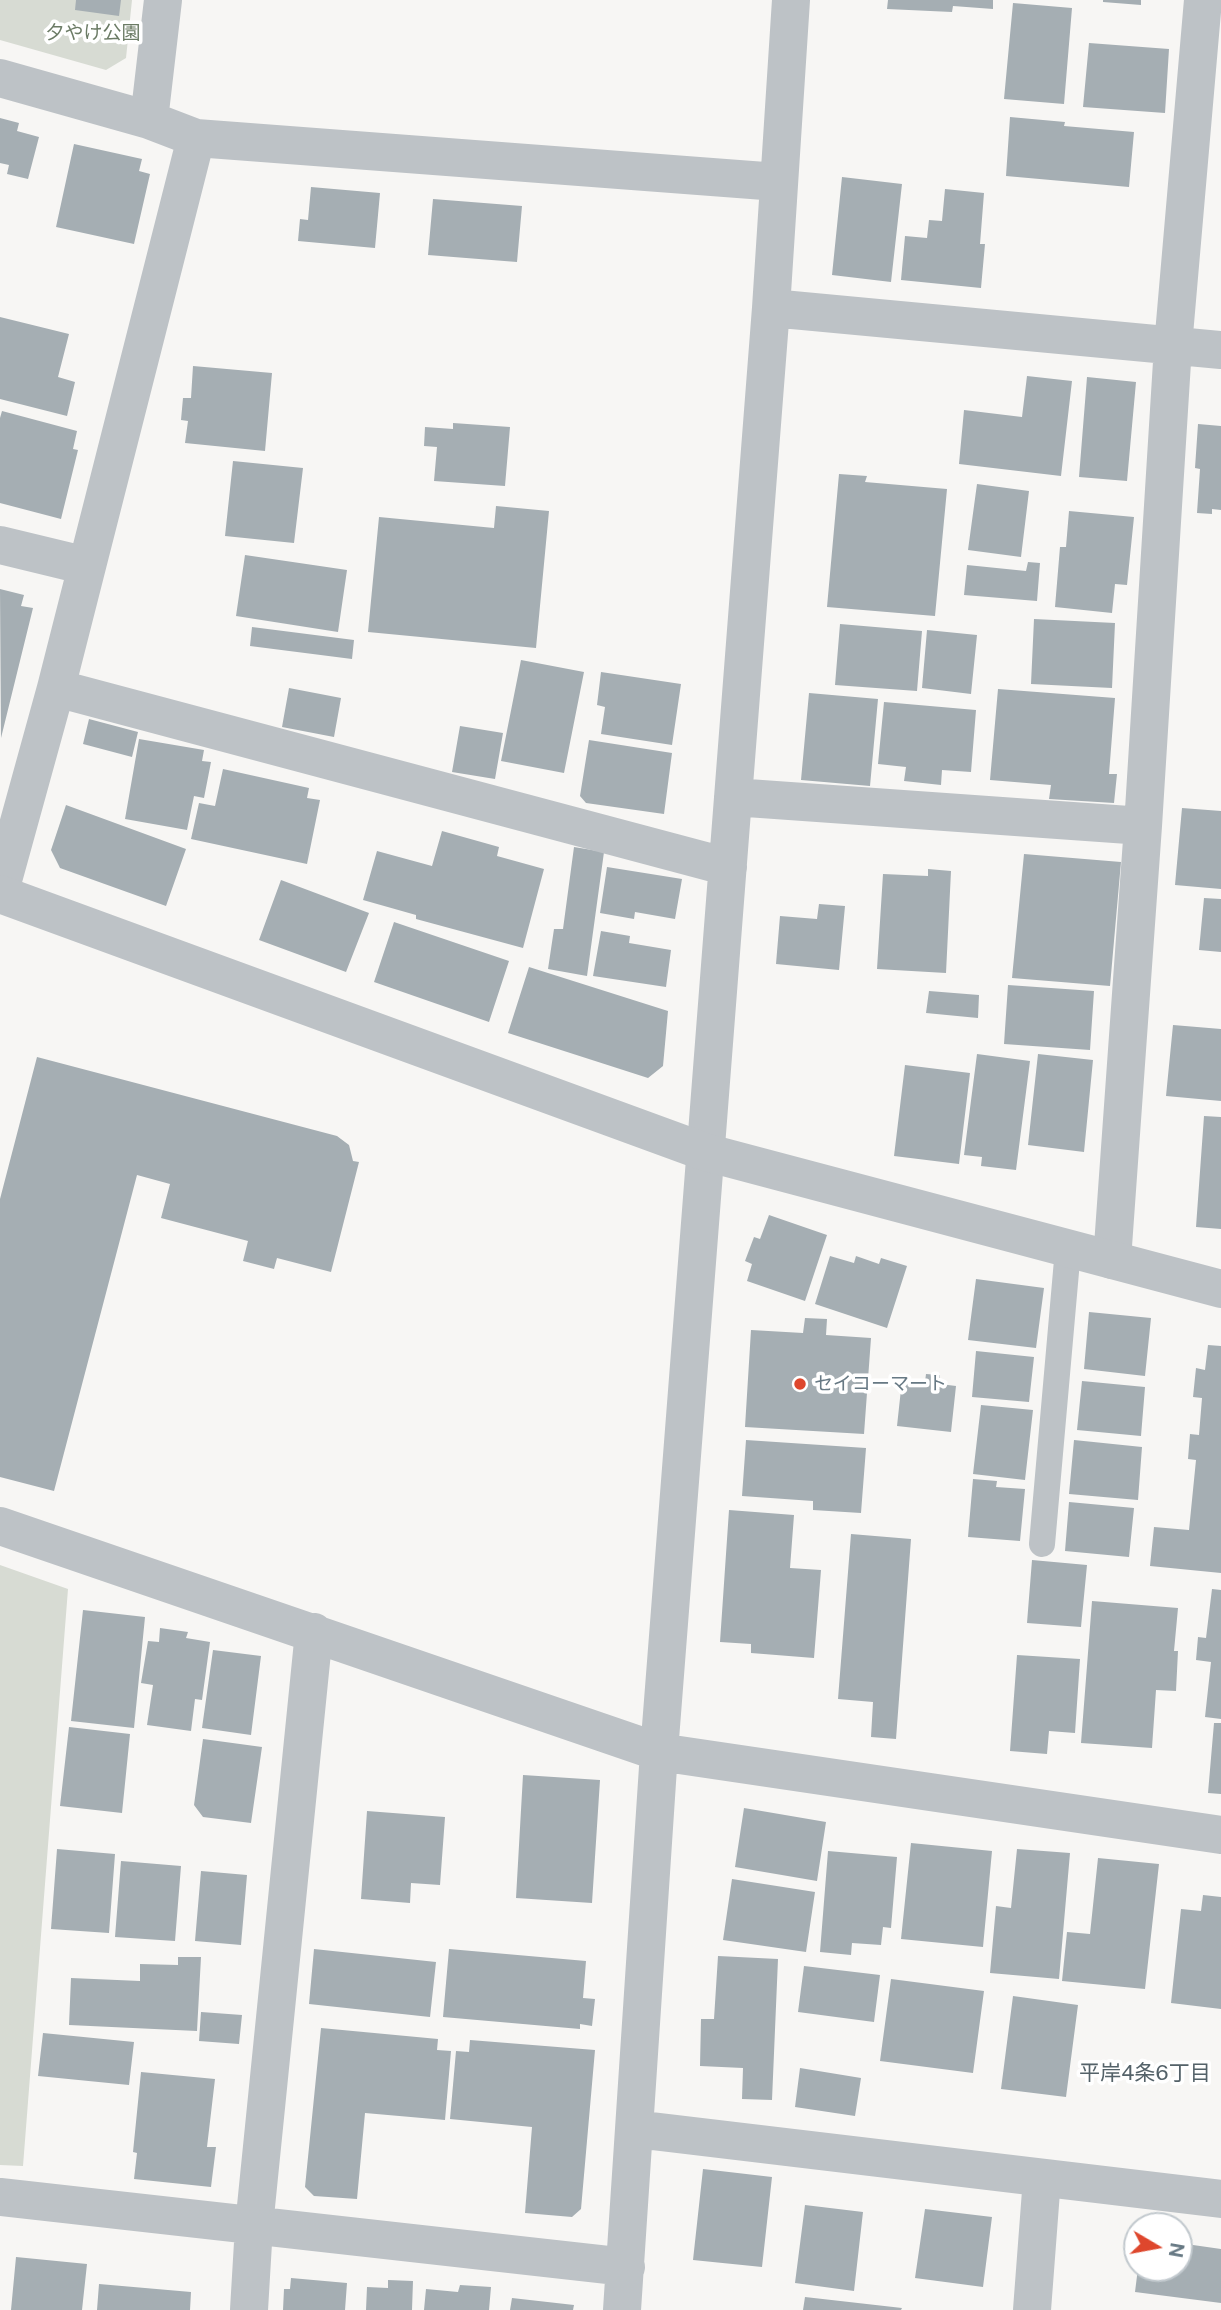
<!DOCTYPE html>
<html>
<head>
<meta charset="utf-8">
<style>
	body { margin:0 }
	#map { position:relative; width:1221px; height:2310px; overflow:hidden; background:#f7f6f4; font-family:"Public Sans",sans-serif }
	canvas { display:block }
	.north { position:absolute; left:1123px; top:2212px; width:70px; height:70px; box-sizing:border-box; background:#fff; border:2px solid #c2c9ce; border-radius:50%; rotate:100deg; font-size:19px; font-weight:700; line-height:28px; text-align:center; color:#677984 }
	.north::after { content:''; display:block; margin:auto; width:24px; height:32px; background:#de472d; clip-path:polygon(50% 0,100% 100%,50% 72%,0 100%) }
</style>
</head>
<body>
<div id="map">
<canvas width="1221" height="2310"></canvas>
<div class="north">N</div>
</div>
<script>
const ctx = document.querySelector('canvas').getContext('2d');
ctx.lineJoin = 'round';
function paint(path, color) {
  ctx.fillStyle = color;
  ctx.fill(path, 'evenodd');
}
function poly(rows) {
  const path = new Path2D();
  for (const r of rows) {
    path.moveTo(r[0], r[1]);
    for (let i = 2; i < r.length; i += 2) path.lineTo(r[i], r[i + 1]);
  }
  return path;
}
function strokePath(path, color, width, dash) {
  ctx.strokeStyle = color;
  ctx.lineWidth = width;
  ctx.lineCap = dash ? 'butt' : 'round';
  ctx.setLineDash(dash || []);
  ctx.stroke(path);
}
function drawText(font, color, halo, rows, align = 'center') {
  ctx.font = font + ' "Public Sans","Noto Sans JP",sans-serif';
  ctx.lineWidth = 7;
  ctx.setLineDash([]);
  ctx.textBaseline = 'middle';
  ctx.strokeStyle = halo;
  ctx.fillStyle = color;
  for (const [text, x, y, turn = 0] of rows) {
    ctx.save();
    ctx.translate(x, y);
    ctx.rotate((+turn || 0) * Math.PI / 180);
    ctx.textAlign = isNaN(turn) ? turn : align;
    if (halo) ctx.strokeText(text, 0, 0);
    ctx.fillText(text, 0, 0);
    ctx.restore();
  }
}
paint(poly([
	[0,0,132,0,126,58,106,70,0,40],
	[0,1565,68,1589,23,2166,0,2165]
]), '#d7dbd3');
paint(poly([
	[76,0,121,0,119,16,75,10],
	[888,0,993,0,993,9,953,6,952,12,887,9],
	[1103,0,1141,0,1141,5,1103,2],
	[1013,3,1072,8,1064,104,1004,99],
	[1089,43,1169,49,1165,113,1083,107],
	[1010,117,1065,122,1064,126,1134,132,1129,187,1006,176],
	[0,118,19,123,17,131,39,137,28,179,7,174,9,165,0,163],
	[74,144,142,159,139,171,150,174,134,244,56,227],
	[842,177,902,184,891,282,832,275],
	[311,187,380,193,375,248,298,241,300,219,308,220],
	[945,189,984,193,980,244,985,244,981,288,901,280,905,236,927,238,929,220,942,221],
	[433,199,522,206,517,262,428,255],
	[0,317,69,334,58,377,75,382,67,416,0,399],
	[193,366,272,373,265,451,185,443,188,421,181,420,183,398,191,398],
	[1027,376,1072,381,1061,476,959,464,964,410,1022,417],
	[1087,377,1136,382,1127,481,1079,477],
	[2,411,77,431,73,449,78,450,61,519,0,503,0,418],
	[453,423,510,427,505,486,434,481,437,447,424,446,425,427,453,429],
	[1198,424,1221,426,1221,510,1212,509,1212,514,1197,513,1200,469,1195,468],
	[233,461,303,468,294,543,225,536],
	[839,474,867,476,865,482,947,489,935,616,827,607],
	[977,484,1029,491,1021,557,968,550],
	[496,506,549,511,536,648,368,632,379,517,494,528],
	[1069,511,1134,517,1127,585,1115,584,1112,613,1055,607,1060,547,1066,547],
	[245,555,347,570,338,632,236,616],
	[1028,562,1040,563,1037,601,964,595,967,565,1026,571],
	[0,589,24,595,21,606,33,608,1,738],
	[1034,619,1115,623,1112,688,1031,684],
	[840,624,922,631,917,691,835,685],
	[252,627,354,640,352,659,250,646],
	[927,630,977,635,971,694,922,688],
	[521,660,584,672,564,773,501,761],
	[601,672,681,684,672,745,601,734,605,707,597,705],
	[289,688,341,698,334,737,282,727],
	[998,689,1115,698,1109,774,1117,774,1114,803,1049,799,1051,785,990,780],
	[809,693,878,699,870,786,801,780],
	[884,702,976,710,971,772,942,770,941,785,904,781,906,767,878,764],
	[89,719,138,732,132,757,83,744],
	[460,726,503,733,495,779,452,772],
	[139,739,204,750,202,761,211,762,204,798,194,796,187,830,125,819],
	[589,740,672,753,664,814,586,803,580,796],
	[223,769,309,788,307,798,320,800,307,864,191,839,199,803,215,806],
	[66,805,186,849,166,906,60,868,51,850],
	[1182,808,1221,811,1221,889,1175,885],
	[442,831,499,847,497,856,544,869,523,948,416,919,416,915,363,900,377,851,432,866],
	[574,847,604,852,587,976,548,969,554,929,563,929],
	[1024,854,1121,862,1110,986,1012,978],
	[607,867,682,879,675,919,635,912,634,919,600,913],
	[928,869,951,871,946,973,877,969,883,874,928,876],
	[281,880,369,913,346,972,259,940],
	[1204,898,1221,899,1221,952,1199,950],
	[819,904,845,906,839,970,776,964,780,916,817,919],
	[394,922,509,961,489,1022,374,982],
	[601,931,630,936,629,943,671,950,666,987,593,976],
	[529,967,668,1011,663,1066,648,1078,508,1033],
	[1008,985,1094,991,1090,1050,1004,1044],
	[929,991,979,995,978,1018,926,1013],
	[1173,1025,1221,1029,1221,1101,1166,1096],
	[977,1054,1030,1061,1016,1170,981,1166,982,1157,964,1155],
	[1038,1054,1093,1060,1084,1152,1028,1145],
	[37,1057,337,1136,349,1145,353,1161,359,1162,331,1272,277,1258,274,1269,243,1261,248,1241,161,1218,170,1184,137,1175,54,1491,0,1477,0,1199],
	[905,1065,970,1073,959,1164,894,1156],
	[1204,1116,1221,1117,1221,1229,1196,1227],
	[769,1215,827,1235,805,1301,747,1281,752,1264,745,1261,754,1237,760,1239],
	[830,1256,854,1263,856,1256,879,1264,881,1258,907,1266,887,1328,815,1304],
	[976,1279,1044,1288,1036,1348,968,1340],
	[1089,1312,1151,1318,1145,1376,1084,1369],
	[805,1318,827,1319,826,1335,871,1338,864,1434,745,1427,751,1330,803,1333],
	[1208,1345,1221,1346,1221,1573,1150,1566,1154,1527,1189,1530,1196,1460,1188,1459,1190,1434,1199,1435,1202,1398,1193,1397,1196,1368,1205,1370],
	[976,1351,1034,1357,1029,1402,972,1397],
	[926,1374,940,1375,940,1384,956,1386,951,1432,897,1426,902,1380,925,1382],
	[1082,1381,1145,1387,1141,1436,1077,1430],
	[981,1405,1033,1410,1025,1480,973,1474],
	[746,1440,866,1448,861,1513,813,1510,813,1501,742,1496],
	[1074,1440,1142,1447,1138,1500,1069,1494],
	[973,1479,997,1481,996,1487,1025,1489,1020,1541,968,1537],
	[1069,1502,1134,1508,1129,1557,1065,1551],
	[729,1510,794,1515,790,1568,821,1570,814,1658,751,1653,751,1644,720,1642],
	[851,1534,911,1539,896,1739,871,1737,873,1702,838,1699],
	[1032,1560,1087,1565,1081,1627,1027,1623],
	[1212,1589,1221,1590,1221,1719,1205,1717,1211,1662,1196,1660,1198,1637,1206,1638],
	[1092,1601,1178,1608,1174,1651,1178,1651,1176,1691,1156,1690,1152,1748,1081,1743],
	[83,1610,145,1617,134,1728,71,1721],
	[160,1628,188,1632,186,1638,210,1642,202,1700,195,1699,191,1731,147,1725,153,1685,141,1683,148,1641,159,1642],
	[213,1650,261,1656,251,1735,202,1728],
	[1017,1655,1080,1659,1075,1733,1049,1731,1047,1754,1010,1751],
	[1214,1723,1221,1723,1221,1794,1208,1793],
	[69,1727,130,1734,122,1813,60,1806],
	[203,1739,262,1747,251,1823,203,1817,194,1805],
	[523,1775,600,1780,592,1903,516,1898],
	[744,1808,826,1822,817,1881,735,1867],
	[367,1811,445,1817,440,1885,411,1883,410,1903,361,1899],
	[911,1843,992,1851,983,1947,901,1939],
	[57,1849,115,1854,109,1933,51,1929],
	[1017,1849,1070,1853,1059,1979,990,1973,996,1906,1011,1908],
	[828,1851,897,1857,891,1928,883,1927,881,1945,852,1943,851,1955,820,1952],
	[1098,1858,1159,1864,1145,1989,1062,1981,1067,1932,1090,1934],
	[121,1861,181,1866,175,1941,115,1937],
	[201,1871,247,1875,241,1945,195,1941],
	[732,1879,815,1892,806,1952,723,1940],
	[1203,1895,1221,1897,1221,2009,1171,2003,1181,1909,1201,1911],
	[314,1949,436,1962,430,2017,309,2004],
	[449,1949,586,1961,583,1998,595,1999,592,2026,580,2024,580,2029,443,2017],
	[718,1956,778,1959,772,2100,742,2099,743,2068,700,2066,701,2019,714,2019],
	[178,1957,201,1957,197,2031,69,2025,71,1978,140,1981,140,1964,178,1965],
	[804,1966,880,1975,874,2022,798,2012],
	[891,1979,984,1991,973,2073,880,2061],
	[1013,1996,1078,2005,1066,2097,1001,2089],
	[201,2012,242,2015,239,2044,199,2041],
	[321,2028,438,2039,437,2050,451,2051,445,2120,365,2113,357,2199,314,2196,305,2187],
	[43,2033,134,2042,129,2085,38,2076],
	[470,2040,595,2050,581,2209,572,2217,525,2213,532,2127,450,2119,456,2051,469,2052],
	[800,2068,861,2078,855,2116,795,2107],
	[141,2072,215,2079,207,2147,216,2147,211,2187,134,2179,137,2153,133,2152],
	[703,2169,772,2177,762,2267,693,2260],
	[805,2205,863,2212,854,2291,795,2283],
	[925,2209,992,2217,983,2287,915,2278],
	[1179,2243,1221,2249,1221,2303,1135,2292,1138,2268,1179,2268],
	[16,2257,87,2264,82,2310,11,2310],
	[291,2278,347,2283,345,2310,283,2310,284,2289,290,2289],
	[388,2280,413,2281,412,2310,366,2310,367,2287,388,2288],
	[99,2284,191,2292,190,2310,97,2310],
	[460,2285,491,2287,489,2310,424,2310,426,2289,458,2292],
	[805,2297,902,2308,901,2310,803,2310],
	[512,2298,574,2305,573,2310,510,2310]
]), '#a5aeb3');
strokePath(poly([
	[1042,1544,1068,1249]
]), '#bdc2c6', 26);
strokePath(poly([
	[0,78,149,120,196,138,778,182],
	[149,120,163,0],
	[771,308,1221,350],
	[0,545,87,566],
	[56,688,728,867],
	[733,797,1143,826],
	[0,891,56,688,196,138],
	[1112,1260,1143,826,1173,346,1203,0],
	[0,1526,659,1752,1221,1835],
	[635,2129,1221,2199],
	[0,2197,626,2267],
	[249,2310,254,2226,314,1632],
	[622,2310,659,1752,771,308,791,0],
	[1032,2310,1042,2178]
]), '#bdc2c6', 38);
strokePath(poly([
	[0,894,705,1152,1221,1289]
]), '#bdc2c6', 38);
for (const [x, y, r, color] of [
	[800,1384,7,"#de472d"]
]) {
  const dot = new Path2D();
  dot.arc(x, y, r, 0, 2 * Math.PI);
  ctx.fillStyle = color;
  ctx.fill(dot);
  strokePath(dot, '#fff', 2.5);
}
drawText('19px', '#6b7b65', '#fff', [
	["夕やけ公園",93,33]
]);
drawText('19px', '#677984', '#fff', [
	["セイコーマート",814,1384]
], 'left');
drawText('21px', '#546269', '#fff', [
	["平岸4条6丁目",1145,2074]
]);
</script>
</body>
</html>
